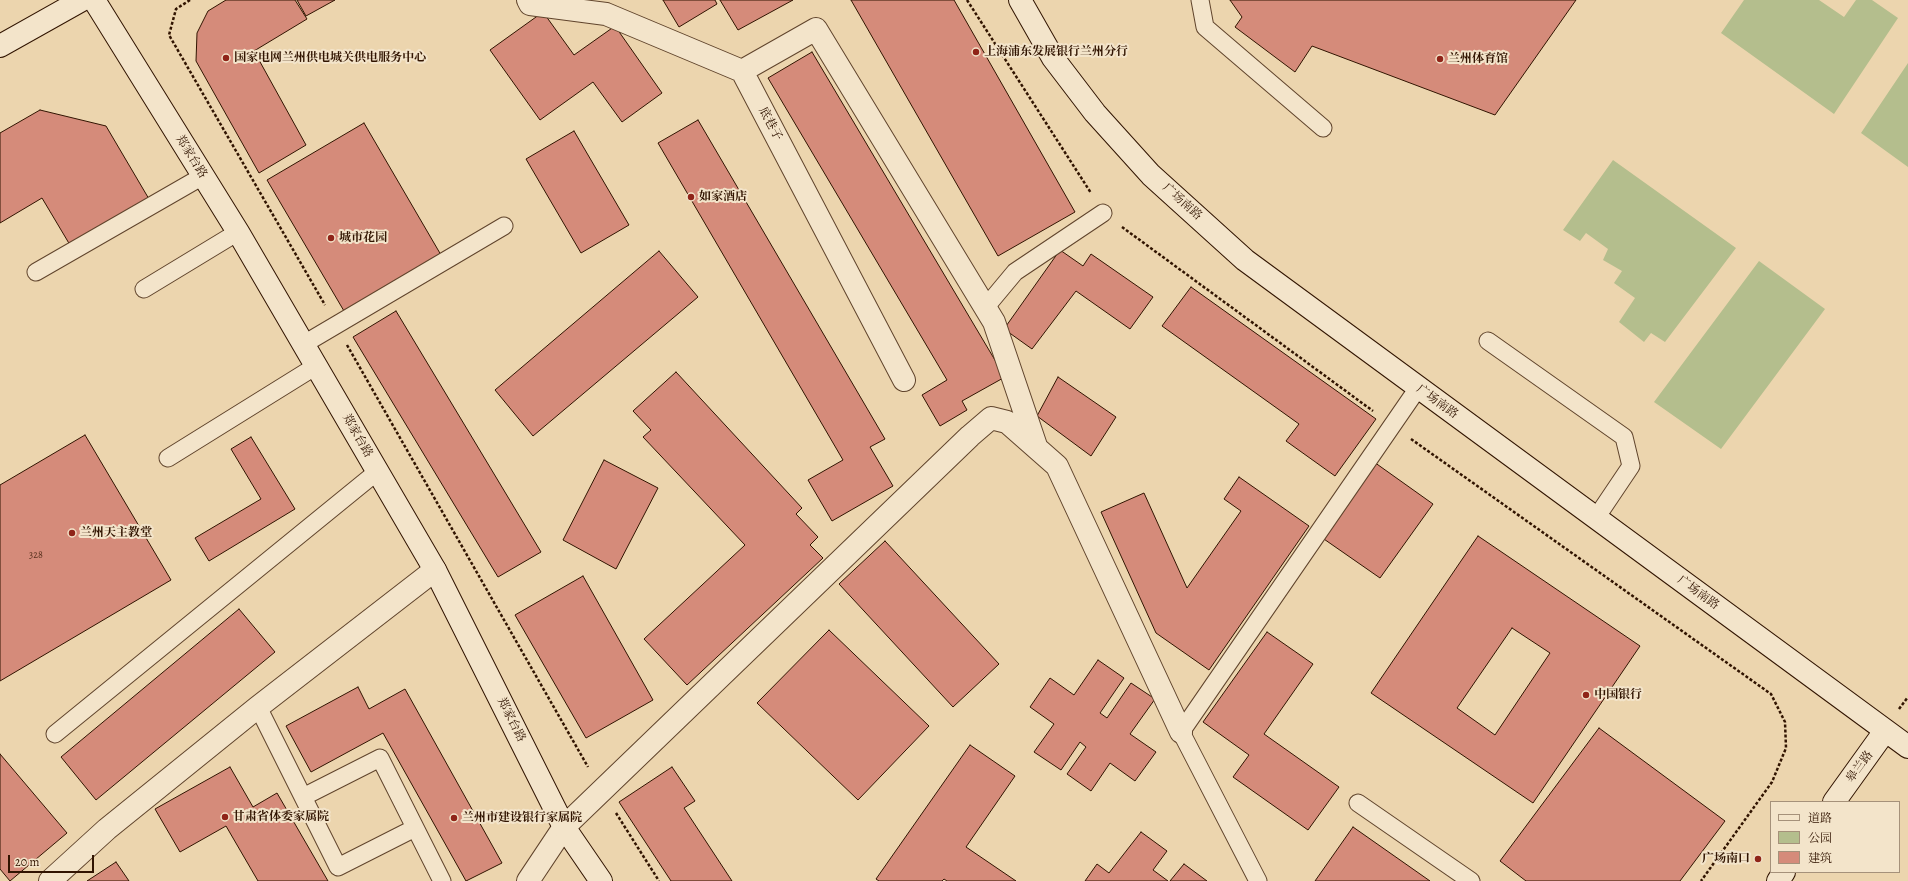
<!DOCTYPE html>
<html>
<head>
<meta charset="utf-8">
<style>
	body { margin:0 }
	#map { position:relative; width:1908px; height:881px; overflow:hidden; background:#ecd5ae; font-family:Alegreya,"Noto Serif SC",serif }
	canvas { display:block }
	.legend { position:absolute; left:1770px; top:801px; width:130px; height:72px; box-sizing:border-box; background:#f3e4ca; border:1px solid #a5917a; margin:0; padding:5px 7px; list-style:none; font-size:12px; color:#311401 }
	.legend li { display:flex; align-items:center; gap:8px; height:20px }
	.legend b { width:20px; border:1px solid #a5917a }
	.scale { position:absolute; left:8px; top:855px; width:86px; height:18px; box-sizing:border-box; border:2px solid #311401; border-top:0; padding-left:5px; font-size:12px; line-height:14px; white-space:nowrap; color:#311401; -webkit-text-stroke:3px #f3e4ca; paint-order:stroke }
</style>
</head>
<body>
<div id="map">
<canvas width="1908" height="881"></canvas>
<ul class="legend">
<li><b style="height:5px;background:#f3e4ca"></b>道路</li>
<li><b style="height:11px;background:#b4be8d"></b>公园</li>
<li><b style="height:11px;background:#d58b7a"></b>建筑</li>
</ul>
<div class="scale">20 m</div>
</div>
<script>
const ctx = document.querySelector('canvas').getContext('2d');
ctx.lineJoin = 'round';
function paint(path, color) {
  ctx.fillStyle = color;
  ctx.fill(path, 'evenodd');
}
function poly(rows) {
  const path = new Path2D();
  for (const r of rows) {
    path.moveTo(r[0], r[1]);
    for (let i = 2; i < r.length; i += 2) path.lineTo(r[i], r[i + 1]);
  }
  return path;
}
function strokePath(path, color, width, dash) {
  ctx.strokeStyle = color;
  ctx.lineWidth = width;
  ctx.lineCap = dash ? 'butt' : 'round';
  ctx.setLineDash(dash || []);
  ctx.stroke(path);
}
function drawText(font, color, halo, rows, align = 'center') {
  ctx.font = font + ' Alegreya,"Noto Serif SC",serif';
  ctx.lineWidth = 4;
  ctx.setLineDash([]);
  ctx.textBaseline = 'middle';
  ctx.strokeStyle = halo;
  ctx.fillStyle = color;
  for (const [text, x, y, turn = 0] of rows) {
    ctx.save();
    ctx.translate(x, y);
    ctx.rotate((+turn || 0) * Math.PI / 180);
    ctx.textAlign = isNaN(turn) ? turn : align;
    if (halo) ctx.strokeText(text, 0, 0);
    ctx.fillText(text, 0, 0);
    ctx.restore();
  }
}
paint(poly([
	[1744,0,1819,0,1844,17,1856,0,1872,0,1898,18,1834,114,1721,33],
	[1908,63,1908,167,1861,133],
	[1613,160,1736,248,1665,342,1651,333,1644,342,1619,322,1635,298,1614,283,1622,271,1603,260,1608,249,1586,233,1580,241,1563,230],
	[1759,261,1825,309,1721,449,1654,402]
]), '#b4be8d');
const building = poly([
	[226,0,295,0,307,19,254,51,306,145,259,173,196,61,197,33,208,11,226,0],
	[297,0,335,0,306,16,297,0],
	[663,0,715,0,717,4,679,27,663,0],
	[720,0,793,0,738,30,720,0],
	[851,0,954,0,1075,212,998,256,851,0],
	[1230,0,1576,0,1495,115,1312,46,1295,72,1235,27,1242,17,1230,0],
	[543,12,574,55,615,26,662,93,622,122,593,82,540,120,490,50,543,12],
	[812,52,1005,377,962,401,967,410,940,426,922,395,947,380,768,78,812,52],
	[40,110,106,126,149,199,70,245,42,198,0,223,0,133,40,110],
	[698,120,885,439,870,447,893,486,832,521,808,480,843,460,658,143,698,120],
	[364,123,441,255,344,311,267,180,364,123],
	[574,131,629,225,581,253,526,159,574,131],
	[1060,250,1083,266,1091,254,1153,297,1130,329,1076,291,1032,349,1004,329,1060,250],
	[659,251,698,297,533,436,495,390,659,251],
	[1191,287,1376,419,1335,476,1286,441,1299,424,1162,326,1191,287],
	[396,311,541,552,498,577,353,337,396,311],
	[676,372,802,508,796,514,818,537,810,545,823,558,687,685,644,639,745,545,643,437,651,430,633,411,676,372],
	[1058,377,1116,417,1091,456,1037,416,1058,377],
	[85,435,171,580,0,681,0,485,85,435],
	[251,437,295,509,209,561,195,538,261,499,231,449,251,437],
	[604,460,658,488,616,569,563,540,604,460],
	[1374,462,1433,504,1380,578,1321,537,1374,462],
	[1239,477,1309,526,1209,670,1156,633,1101,512,1144,493,1187,588,1241,511,1224,499,1239,477],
	[1478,536,1640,646,1533,803,1371,693,1478,536],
	[1512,628,1550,653,1495,735,1457,708,1512,628],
	[885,541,999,664,953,707,839,584,885,541],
	[583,576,653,700,586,738,515,615,583,576],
	[239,609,275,652,96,800,61,757,239,609],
	[829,630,929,726,858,800,757,703,829,630],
	[1267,632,1313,664,1264,734,1339,787,1308,830,1233,777,1249,755,1203,722,1267,632],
	[1098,660,1124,678,1100,713,1107,718,1131,683,1155,699,1130,734,1156,752,1135,781,1110,763,1091,791,1067,774,1086,747,1080,742,1061,770,1034,752,1054,724,1030,707,1050,678,1074,695,1098,660],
	[358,687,369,709,405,689,502,863,466,881,383,733,311,772,286,726,358,687],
	[1599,728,1725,821,1680,881,1526,881,1500,861,1599,728],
	[970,745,1015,776,966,847,1016,881,947,881,944,879,942,881,879,881,876,879,970,745],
	[0,754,67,833,10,881,0,869,0,754],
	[230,767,253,807,277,793,328,881,258,881,226,826,180,852,155,809,230,767],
	[672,767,695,801,684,808,732,881,671,881,619,802,672,767],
	[1353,827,1430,881,1315,881,1353,827],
	[1141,832,1167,851,1153,870,1168,881,1085,881,1097,864,1109,873,1141,832],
	[116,862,129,881,87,881,116,862],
	[1184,864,1207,881,1170,881,1184,864]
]);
paint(building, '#d58b7a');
strokePath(building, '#311401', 1);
const lane = poly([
	[1200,0,1205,27,1323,128],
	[36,272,203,176],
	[144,289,238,232],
	[985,308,1015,272,1103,213],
	[1488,341,1624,437,1631,466,1596,518],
	[304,344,504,226],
	[168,458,316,366],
	[258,707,338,867,415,828],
	[55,734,378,471],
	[303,797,380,758,442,881],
	[1358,803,1471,881],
	[1258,881,1181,732,1418,388]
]);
const street = poly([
	[528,0,530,4,606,14,742,71,904,380],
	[742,71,816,29,994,322,1036,446],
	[50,881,107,829,258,707,435,570],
	[528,881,564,827,970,436,991,418,1007,422,1057,466,1181,732]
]);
const secondary = poly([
	[94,0,238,232,435,570,564,827,601,881],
	[1020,0,1053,58,1095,113,1151,175,1245,260,1908,747],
	[0,46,82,0],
	[1834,802,1885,731],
	[1778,881,1784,872]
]);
strokePath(lane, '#60442c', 19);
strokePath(street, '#60442c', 24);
strokePath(secondary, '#311401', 24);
strokePath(poly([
	[190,0,176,9,169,35,325,305],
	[967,0,1091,193],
	[1122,227,1373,411],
	[347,345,588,767],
	[1411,439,1771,694,1785,722,1786,748,1772,782,1701,881],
	[1899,709,1908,697],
	[616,813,659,881]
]), '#311401', 2.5, [3, 2]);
strokePath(lane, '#f3e4ca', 17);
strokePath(street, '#f3e4ca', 22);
strokePath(secondary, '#f3e4ca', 22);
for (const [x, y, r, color] of [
	[976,52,4,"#8f2418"],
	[226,58,4,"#8f2418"],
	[1440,59,4,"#8f2418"],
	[691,197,4,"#8f2418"],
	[331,238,4,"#8f2418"],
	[72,533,4,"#8f2418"],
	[1586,695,4,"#8f2418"],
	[225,817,4,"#8f2418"],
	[454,818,4,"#8f2418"],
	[1758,859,4,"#8f2418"]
]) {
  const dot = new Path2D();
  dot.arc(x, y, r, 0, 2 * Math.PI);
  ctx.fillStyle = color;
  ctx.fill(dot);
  strokePath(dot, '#f3e4ca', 1.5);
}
drawText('10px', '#5a321f', null, [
	["328",36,556]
]);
drawText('bold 12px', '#311401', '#f3e4ca', [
	["上海浦东发展银行兰州分行",984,52],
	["国家电网兰州供电城关供电服务中心",234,58],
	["兰州体育馆",1448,59],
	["如家酒店",699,197],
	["城市花园",339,238],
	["兰州天主教堂",80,533],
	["中国银行",1594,695],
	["甘肃省体委家属院",233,817],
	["兰州市建设银行家属院",462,818],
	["广场南口",1750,859,"right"]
], 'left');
drawText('12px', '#311401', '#f3e4ca', [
	["底巷子",770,124,62],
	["郑家台路",191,157,58],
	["广场南路",1182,202,42],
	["广场南路",1437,402,36],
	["郑家台路",357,436,60],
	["广场南路",1698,593,36],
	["郑家台路",511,720,63],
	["皋兰路",1860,767,-54]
]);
</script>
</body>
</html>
